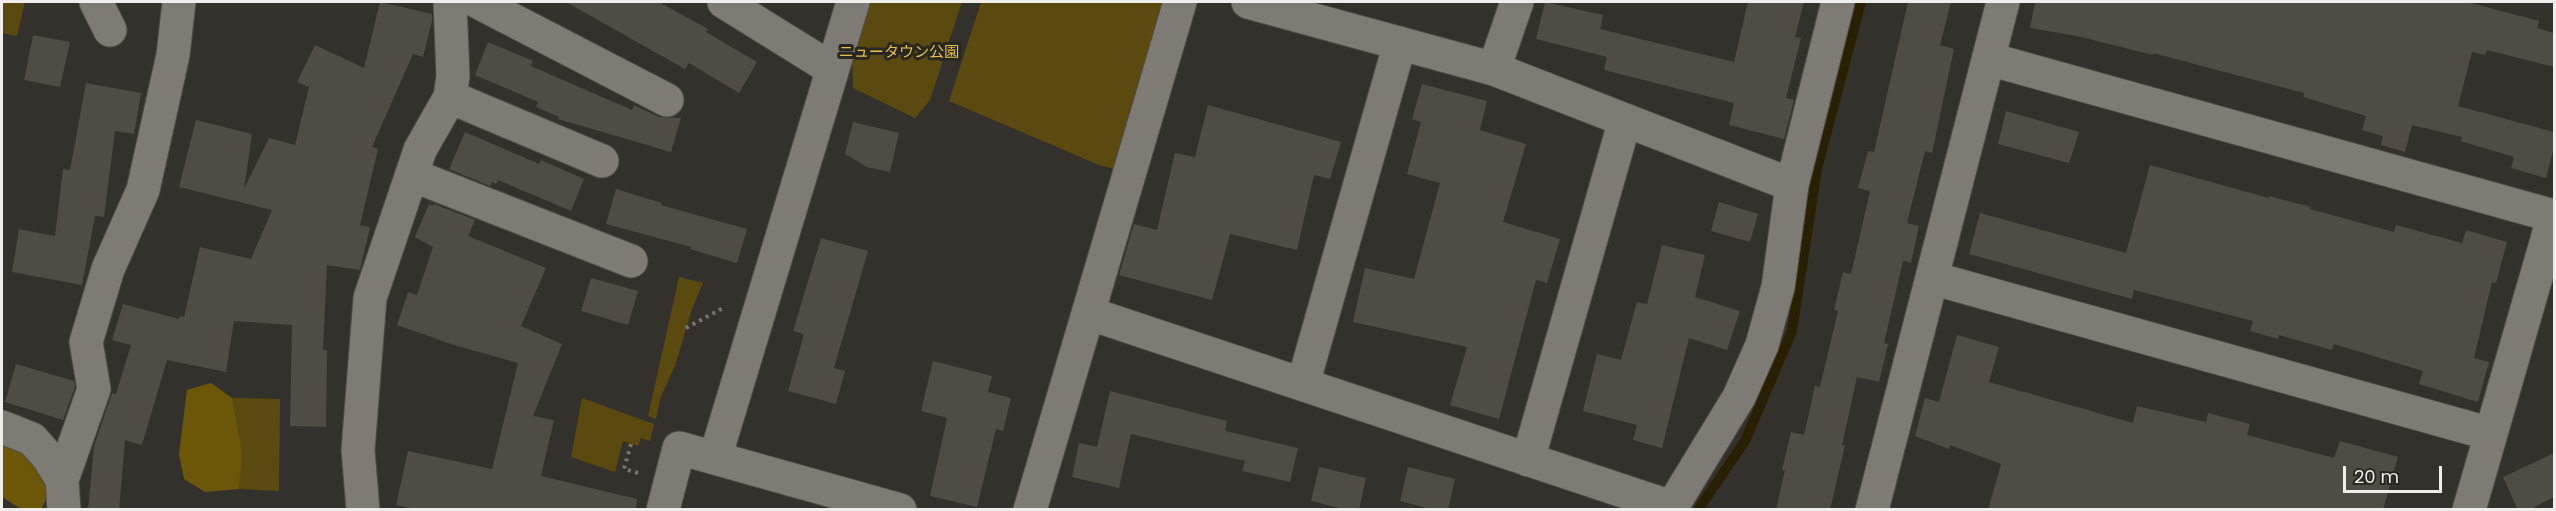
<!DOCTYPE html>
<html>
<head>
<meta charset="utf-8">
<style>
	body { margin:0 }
	#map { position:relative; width:2556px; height:511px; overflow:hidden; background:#33312b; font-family:Poppins,sans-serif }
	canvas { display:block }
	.frame { position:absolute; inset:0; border:3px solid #f0eeea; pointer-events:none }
	.scale { position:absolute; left:2343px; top:466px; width:99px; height:27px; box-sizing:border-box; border:3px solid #f0eeea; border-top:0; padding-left:8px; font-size:18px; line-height:21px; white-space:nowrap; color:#f0eeea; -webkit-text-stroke:4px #292721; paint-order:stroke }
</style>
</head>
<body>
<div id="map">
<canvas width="2556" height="511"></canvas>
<div class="frame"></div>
<div class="scale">20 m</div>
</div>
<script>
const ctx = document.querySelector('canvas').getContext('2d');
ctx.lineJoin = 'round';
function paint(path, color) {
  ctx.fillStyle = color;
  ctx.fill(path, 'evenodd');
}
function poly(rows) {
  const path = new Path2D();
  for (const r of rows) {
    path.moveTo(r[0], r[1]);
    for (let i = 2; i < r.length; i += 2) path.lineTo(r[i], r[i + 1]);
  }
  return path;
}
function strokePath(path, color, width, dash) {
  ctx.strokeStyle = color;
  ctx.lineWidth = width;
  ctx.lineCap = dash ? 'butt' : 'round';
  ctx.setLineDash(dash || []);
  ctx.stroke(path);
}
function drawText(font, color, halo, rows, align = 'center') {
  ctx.font = font + ' Poppins,"Noto Sans JP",sans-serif';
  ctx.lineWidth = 6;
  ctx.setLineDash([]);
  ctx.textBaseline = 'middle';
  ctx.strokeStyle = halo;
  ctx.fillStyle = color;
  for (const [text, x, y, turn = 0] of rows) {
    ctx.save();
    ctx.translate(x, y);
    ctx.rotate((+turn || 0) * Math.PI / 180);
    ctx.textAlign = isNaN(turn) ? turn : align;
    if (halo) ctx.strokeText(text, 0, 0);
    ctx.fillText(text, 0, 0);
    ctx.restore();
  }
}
paint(poly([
	[2,2,25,2,17,36,2,33],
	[868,2,962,2,930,100,915,118,853,88,852,56],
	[981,2,1180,2,1130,173,1099,165,949,101],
	[679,277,703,283,691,312,675,366,661,396,656,419,648,416],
	[232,398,280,399,279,491,239,489,241,453],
	[582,398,654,424,650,441,641,438,638,446,623,441,615,472,571,457]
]), '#5b4a0f');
paint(poly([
	[211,383,232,398,242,453,239,489,205,492,184,479,179,454,187,390],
	[2,439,36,458,48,496,41,509,21,509,2,497]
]), '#6c5709');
strokePath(poly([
	[1698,510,1745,441,1792,331,1817,169,1861,2]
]), '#292004', 10);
paint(poly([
	[380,2,432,14,432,21,423,57,413,54,372,147,378,149,360,225,370,227,360,270,327,265,323,350,327,350,326,427,290,426,292,325,234,321,226,372,167,360,142,445,125,440,119,510,88,510,94,446,112,393,116,394,131,345,112,340,123,304,179,319,180,316,184,317,200,247,251,259,272,210,179,187,196,120,252,134,244,189,269,138,295,145,309,87,297,82,315,45,364,68],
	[566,2,659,2,708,29,706,32,757,62,739,93,689,63,685,69],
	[1545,2,1603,15,1600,29,1734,62,1748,2,1804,2,1795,37,1801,38,1786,98,1794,100,1784,139,1729,125,1734,103,1604,70,1607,57,1536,39],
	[1908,2,1951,2,1940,45,1954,49,1932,153,1925,151,1907,223,1919,226,1911,263,1903,261,1884,343,1888,344,1879,382,1857,377,1842,445,1845,445,1830,510,1776,510,1785,470,1782,470,1791,432,1804,435,1815,386,1820,387,1838,311,1834,310,1843,272,1851,274,1870,191,1858,188,1868,151,1874,152],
	[2035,2,2467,2,2539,21,2537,28,2554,33,2554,67,2487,50,2485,55,2472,52,2458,106,2554,132,2554,147,2546,178,2511,168,2514,157,2461,141,2462,137,2412,125,2405,152,2381,145,2383,136,2362,130,2366,116,2303,97,2304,93,2153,53,2153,55,2077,36,2030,28],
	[33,35,70,42,60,87,24,80],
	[488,42,533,61,531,66,632,110,634,105,659,117,681,118,671,152,558,119,559,117,536,107,538,102,475,75],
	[86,83,141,93,134,134,115,131,104,217,95,216,82,285,12,272,19,229,55,236,63,169,70,170],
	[1422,84,1487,101,1480,130,1526,144,1503,222,1560,239,1547,283,1536,280,1499,419,1450,405,1467,347,1353,322,1365,268,1414,279,1440,183,1407,174,1421,122,1412,119],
	[1208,105,1341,142,1330,179,1314,175,1297,250,1230,234,1212,300,1119,275,1134,224,1157,230,1175,153,1195,157],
	[2006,111,2079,132,2069,163,1998,144],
	[853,122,899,133,890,172,867,167,845,154],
	[465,132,539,164,541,160,584,179,571,211,498,180,496,184,492,182,490,186,449,169],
	[2150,165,2269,198,2269,196,2311,207,2310,209,2394,232,2396,225,2462,243,2466,230,2507,242,2496,283,2492,282,2474,358,2489,362,2478,402,2419,384,2423,371,2334,344,2332,350,2279,335,2278,339,2250,331,2253,321,2134,290,2132,299,1969,254,1980,213,2126,253],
	[616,189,662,203,661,205,747,229,737,263,690,249,691,247,606,224],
	[1719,202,1758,214,1750,242,1711,231],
	[429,204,433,206,434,204,475,220,468,236,546,268,521,326,562,344,533,416,554,420,541,476,637,499,636,510,419,510,396,505,408,451,492,469,518,363,454,345,397,325,408,292,417,295,433,247,415,237],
	[821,238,868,251,834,368,845,371,836,404,788,391,804,334,793,331],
	[1662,245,1705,255,1695,297,1740,311,1727,350,1689,338,1662,448,1633,440,1637,425,1583,411,1597,354,1621,360,1637,302,1647,304],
	[591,278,638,291,628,325,581,311],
	[1957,335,1999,347,1989,382,2133,423,2137,406,2206,422,2208,413,2250,424,2247,435,2334,458,2340,441,2398,457,2383,510,1988,510,2001,464,1950,445,1949,449,1915,436,1925,398,1939,402],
	[933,361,992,376,988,392,1011,398,1003,431,996,429,977,507,930,496,947,418,921,411],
	[16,364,74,381,75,387,63,420,5,402],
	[1110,391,1227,421,1225,431,1298,448,1290,482,1242,471,1245,461,1131,434,1119,488,1072,477,1079,443,1097,447],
	[2554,453,2554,497,2529,510,2518,510,2503,477],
	[1319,467,1366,478,1359,510,1347,510,1311,501],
	[1408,467,1455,479,1448,510,1434,510,1400,501]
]), '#4e4c45');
const minor = poly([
	[96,2,110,30],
	[478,2,667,100],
	[724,2,832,69],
	[1248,2,1494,69,1792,185],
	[1989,59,2554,216],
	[1494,69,1517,2],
	[450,97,602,161],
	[412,175,631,261],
	[1932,278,2491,434],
	[1088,313,1671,507],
	[1303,384,1400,43],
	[2,427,32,439,48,457,62,480,64,510],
	[715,458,853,2],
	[1528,460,1625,120],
	[62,480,94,389,86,342,108,269,143,190,173,55,179,2],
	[363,510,358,450,370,298,420,150,450,97,453,76,450,2],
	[663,510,679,448,900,510],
	[1030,510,1180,2],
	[1670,510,1739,397,1762,345,1778,287,1792,185,1838,2],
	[1872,510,2003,2],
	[2469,510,2554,215]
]);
strokePath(minor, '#4e4c47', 35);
strokePath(poly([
	[686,328,725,307],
	[631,444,624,469,638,473]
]), '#787671', 4, [3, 4.5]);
strokePath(minor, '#7e7b74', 33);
drawText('15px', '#e8c246', '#292721', [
	["ニュータウン公園",899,53]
]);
</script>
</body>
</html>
